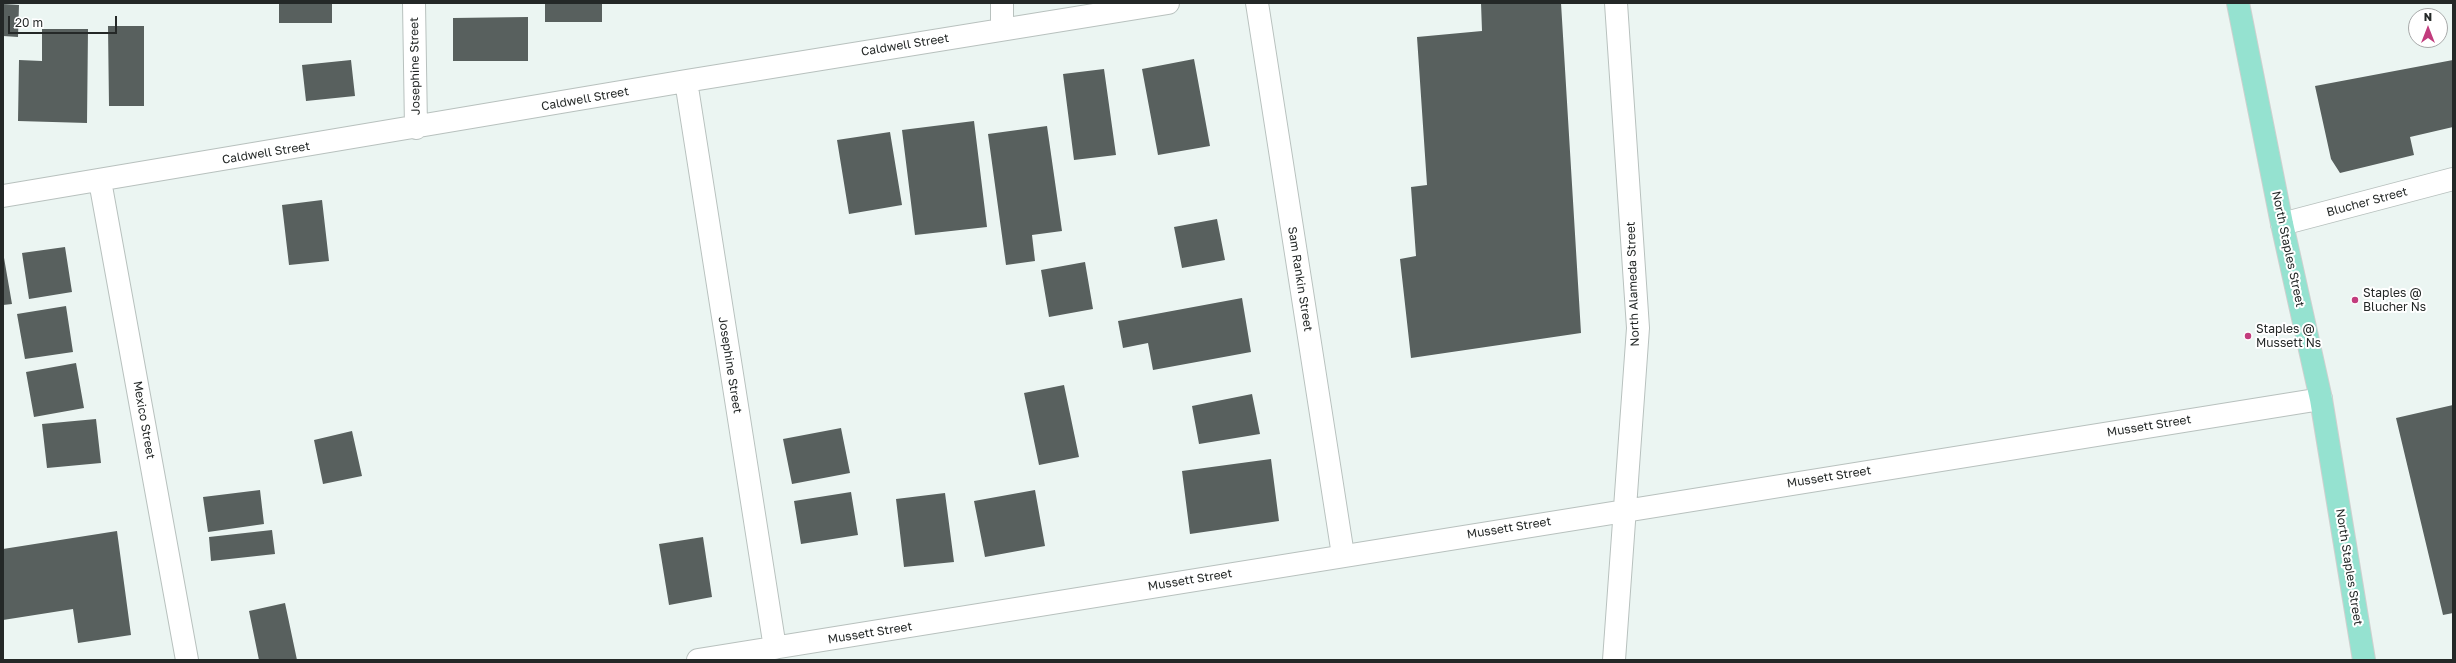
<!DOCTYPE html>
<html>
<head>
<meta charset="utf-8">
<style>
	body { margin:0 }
	#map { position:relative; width:2456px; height:663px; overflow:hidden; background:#ebf5f2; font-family:"Golos Text",sans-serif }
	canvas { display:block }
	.frame { position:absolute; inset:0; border:4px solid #242827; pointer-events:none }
	.north { position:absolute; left:2408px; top:8px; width:40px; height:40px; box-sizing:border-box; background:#fff; border:1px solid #a7a9a9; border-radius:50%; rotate:0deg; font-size:11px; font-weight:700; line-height:16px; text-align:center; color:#242827 }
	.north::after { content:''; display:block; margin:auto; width:14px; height:18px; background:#c23c7d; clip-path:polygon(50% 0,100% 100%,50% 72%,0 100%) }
	.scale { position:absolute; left:8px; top:16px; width:109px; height:18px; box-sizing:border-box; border:2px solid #242827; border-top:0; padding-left:5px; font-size:12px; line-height:14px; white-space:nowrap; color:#242827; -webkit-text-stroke:3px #fff; paint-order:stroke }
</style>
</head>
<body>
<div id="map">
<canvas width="2456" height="663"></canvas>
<div class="frame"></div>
<div class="north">N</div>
<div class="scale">20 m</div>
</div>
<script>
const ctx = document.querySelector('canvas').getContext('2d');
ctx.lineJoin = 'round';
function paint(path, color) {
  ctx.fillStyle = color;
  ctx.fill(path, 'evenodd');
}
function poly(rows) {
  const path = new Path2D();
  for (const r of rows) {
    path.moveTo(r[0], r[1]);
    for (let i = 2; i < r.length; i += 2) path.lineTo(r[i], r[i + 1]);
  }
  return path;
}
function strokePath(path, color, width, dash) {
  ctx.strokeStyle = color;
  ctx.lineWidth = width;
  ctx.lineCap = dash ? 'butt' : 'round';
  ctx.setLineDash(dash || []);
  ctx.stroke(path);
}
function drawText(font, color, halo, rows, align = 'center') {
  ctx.font = font + ' "Golos Text",sans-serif';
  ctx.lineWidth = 4;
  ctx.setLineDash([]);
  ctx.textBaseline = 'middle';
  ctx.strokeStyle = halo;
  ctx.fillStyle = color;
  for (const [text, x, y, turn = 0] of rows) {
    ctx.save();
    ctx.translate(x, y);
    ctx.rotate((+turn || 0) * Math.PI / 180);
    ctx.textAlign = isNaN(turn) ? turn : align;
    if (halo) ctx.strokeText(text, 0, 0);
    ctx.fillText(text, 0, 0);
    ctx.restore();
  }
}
paint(poly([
	[279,3,332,3,332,23,279,23],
	[545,3,602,3,602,22,545,22],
	[1481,3,1561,3,1581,333,1411,358,1400,259,1416,256,1411,187,1427,185,1417,37,1482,31],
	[3,4,19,5,18,37,3,36],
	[528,17,528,61,453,61,453,18],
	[108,26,144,26,144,106,109,106],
	[42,29,88,29,87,123,18,121,19,60,42,61],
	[1194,59,1210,146,1158,155,1142,69],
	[351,60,355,96,306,101,302,65],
	[2453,60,2453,127,2410,137,2414,155,2340,173,2331,159,2315,86],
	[1104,69,1116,155,1074,160,1063,74],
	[974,121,987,227,915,235,902,130],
	[1047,126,1062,231,1032,235,1035,261,1006,265,988,134],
	[890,132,902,205,849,214,837,140],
	[322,200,329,261,289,265,282,205],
	[1217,219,1225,260,1182,268,1174,227],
	[65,247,72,292,29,299,22,253],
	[3,252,12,304,3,305],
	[1085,262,1093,309,1049,317,1041,270],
	[1242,298,1251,352,1153,370,1148,343,1123,348,1118,321],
	[66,306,73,352,25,359,17,314],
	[76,363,84,408,34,417,26,372],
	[1064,385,1079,457,1039,465,1024,393],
	[1252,394,1260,434,1199,444,1192,406],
	[2453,405,2453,613,2443,615,2396,418],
	[96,419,101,463,47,468,42,424],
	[841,428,850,473,792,484,783,439],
	[352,431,362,476,323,484,314,440],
	[1271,459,1279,521,1190,534,1182,471],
	[260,490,264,524,208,532,203,497],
	[1035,490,1045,546,985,557,974,501],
	[851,492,858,535,801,544,794,501],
	[945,493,954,562,904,567,896,499],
	[272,530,275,554,211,561,209,537],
	[117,531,131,635,78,643,73,609,3,620,3,549],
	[703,537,712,597,669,605,659,544],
	[285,603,297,660,259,660,249,611]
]), '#58605e');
const minor = poly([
	[414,3,416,128],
	[1257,3,1343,555],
	[1002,29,1002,3],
	[686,81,775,648],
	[100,181,187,660],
	[3,196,686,81,1168,3],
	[2282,224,2453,179],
	[698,660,2321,399],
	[1614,660,1638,328,1616,3]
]);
const major = poly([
	[2238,3,2282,224,2321,399,2364,660]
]);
strokePath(minor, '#b8c1be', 24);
strokePath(major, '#cfd0cf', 24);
strokePath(minor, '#fff', 22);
strokePath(major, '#95e2d0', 22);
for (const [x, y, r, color] of [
	[2355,300,4,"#c23c7d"],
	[2248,336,4,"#c23c7d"]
]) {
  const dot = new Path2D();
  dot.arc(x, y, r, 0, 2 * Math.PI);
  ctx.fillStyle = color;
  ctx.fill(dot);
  strokePath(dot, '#fff', 1.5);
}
drawText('12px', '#242827', '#fff', [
	["Caldwell Street",905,45,-9],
	["Josephine Street",415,66,-91],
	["Caldwell Street",585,99,-10],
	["Caldwell Street",266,153,-9],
	["Blucher Street",2367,202,-15],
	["North Staples Street",2288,249,78],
	["Sam Rankin Street",1300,279,81],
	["North Alameda Street",1633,284,-92],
	["Josephine Street",730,365,81],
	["Mexico Street",144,420,80],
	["Mussett Street",2149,426,-9],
	["Mussett Street",1829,477,-9],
	["Mussett Street",1509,528,-9],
	["North Staples Street",2349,567,81],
	["Mussett Street",1190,580,-9],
	["Mussett Street",870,633,-9]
]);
drawText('12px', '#242827', '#fff', [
	["Staples @",2363,293],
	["Blucher Ns",2363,307],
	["Staples @",2256,329],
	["Mussett Ns",2256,343]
], 'left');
</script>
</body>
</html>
